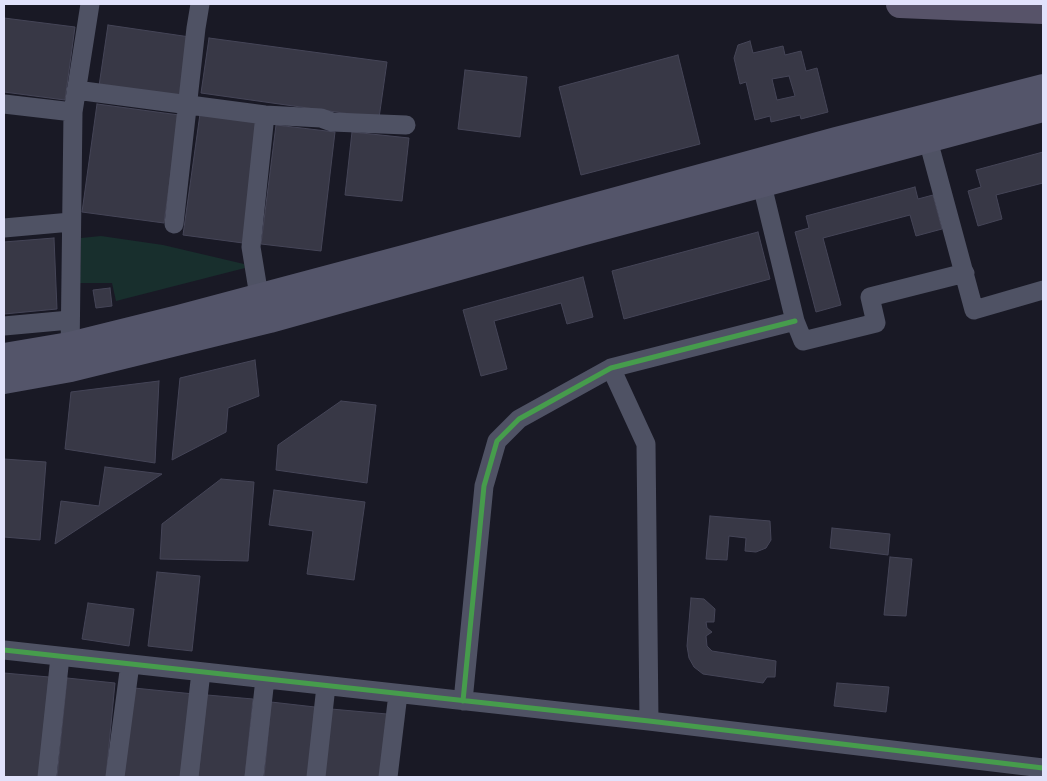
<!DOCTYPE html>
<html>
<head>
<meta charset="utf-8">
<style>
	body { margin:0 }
	#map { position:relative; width:1047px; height:781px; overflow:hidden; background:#191925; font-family:"Open Sans",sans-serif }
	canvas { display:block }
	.frame { position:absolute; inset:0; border:5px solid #e1e2fb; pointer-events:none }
</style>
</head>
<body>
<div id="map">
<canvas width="1047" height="781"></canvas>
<div class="frame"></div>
</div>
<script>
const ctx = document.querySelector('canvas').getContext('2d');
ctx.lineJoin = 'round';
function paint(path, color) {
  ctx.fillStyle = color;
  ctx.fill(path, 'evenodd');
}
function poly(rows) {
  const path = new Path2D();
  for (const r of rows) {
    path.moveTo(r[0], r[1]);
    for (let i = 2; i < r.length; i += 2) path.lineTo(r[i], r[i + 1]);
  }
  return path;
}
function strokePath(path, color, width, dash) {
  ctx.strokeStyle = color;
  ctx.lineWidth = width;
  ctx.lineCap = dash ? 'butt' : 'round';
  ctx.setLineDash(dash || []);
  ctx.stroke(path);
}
paint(poly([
	[101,236,163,245,244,264,245,268,116,301,112,283,80,283,81,238]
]), '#182f2d');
const building = poly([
	[4,18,75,27,65,100,4,92,4,18],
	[108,25,190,37,181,97,99,86,108,25],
	[209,38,387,62,379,118,201,93,209,38],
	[750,41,753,53,783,46,785,55,801,51,806,71,817,68,828,112,801,119,800,115,771,122,770,116,755,120,746,82,740,84,734,58,738,45,750,41],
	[789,76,795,96,777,100,772,79,789,76],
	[678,55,700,144,581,175,559,87,678,55],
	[465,70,527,77,520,137,458,129,465,70],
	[97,104,179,115,164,223,82,212,97,104],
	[200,114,260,122,243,243,183,235,200,114],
	[276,125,335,132,321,251,261,244,276,125],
	[352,132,409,138,402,201,345,195,352,132],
	[1043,152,1043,183,996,195,1002,219,978,226,968,191,981,187,976,170,1043,152],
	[915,187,918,199,933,195,942,229,916,236,910,215,823,238,841,305,816,312,795,232,809,228,806,216,915,187],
	[758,232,770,279,624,319,612,271,758,232],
	[54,238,57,309,4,314,4,242,54,238],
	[583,277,593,317,567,324,561,303,494,321,507,369,481,376,463,310,583,277],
	[110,288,112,306,96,308,93,290,110,288],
	[255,360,259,396,228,408,226,432,172,460,180,378,255,360],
	[159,381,155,463,65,449,71,392,159,381],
	[341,401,376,405,367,483,276,470,278,445,341,401],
	[4,459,46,462,40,540,4,537,4,459],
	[105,467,162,474,55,544,61,501,99,506,105,467],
	[221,479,254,482,248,561,160,559,162,524,221,479],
	[274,490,365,502,354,580,307,574,313,531,269,525,274,490],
	[710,516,770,521,771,540,766,548,756,552,745,551,746,538,729,536,727,560,706,559,710,516],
	[832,528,890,534,888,555,830,548,832,528],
	[890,557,912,559,906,616,884,615,890,557],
	[157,572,200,576,192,651,148,646,157,572],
	[691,598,704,599,715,609,714,622,706,622,707,628,712,632,706,636,707,646,712,651,776,661,775,677,767,677,763,683,703,674,694,667,689,658,687,646,691,598],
	[88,603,134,609,129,646,82,639,88,603],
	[4,673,49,677,39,777,4,777,4,673],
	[67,678,115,683,106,777,57,777,67,678],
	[837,683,889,687,886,712,834,706,837,683],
	[134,688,194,694,185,777,124,777,134,688],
	[207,695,253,699,245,777,198,777,207,695],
	[271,702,315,707,308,777,264,777,271,702],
	[331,709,387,714,380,777,323,777,331,709]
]);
paint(building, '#383846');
strokePath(building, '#454557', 1);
strokePath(poly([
	[76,90,265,115,321,118,332,122,406,125],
	[4,104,73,112],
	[928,140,974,310,1043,290],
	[762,185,795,321,803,341,876,323,870,297,965,273],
	[174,224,196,28,200,4],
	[4,228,71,222],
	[259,296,251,247,265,115],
	[4,326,70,320],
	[70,356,73,112,90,4],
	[611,368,646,444,649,721],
	[4,650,649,721,1043,768],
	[463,701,484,486,497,441,519,419,611,368,795,321],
	[47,777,60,657],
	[115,777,130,664],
	[189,777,201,672],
	[254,777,265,679],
	[316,777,326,686],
	[388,777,398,694]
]), '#4f5264', 19);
strokePath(poly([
	[4,356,69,345,178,318,411,256,836,140,1043,87],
	[4,381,71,369,270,320,581,233,1043,109]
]), '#54556a', 26);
strokePath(poly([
	[900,4,1043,10]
]), '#575369', 28);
strokePath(poly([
	[4,650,649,721,1043,768],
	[463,701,484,486,497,441,519,419,611,368,795,321]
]), '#469c4c', 5);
</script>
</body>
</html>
